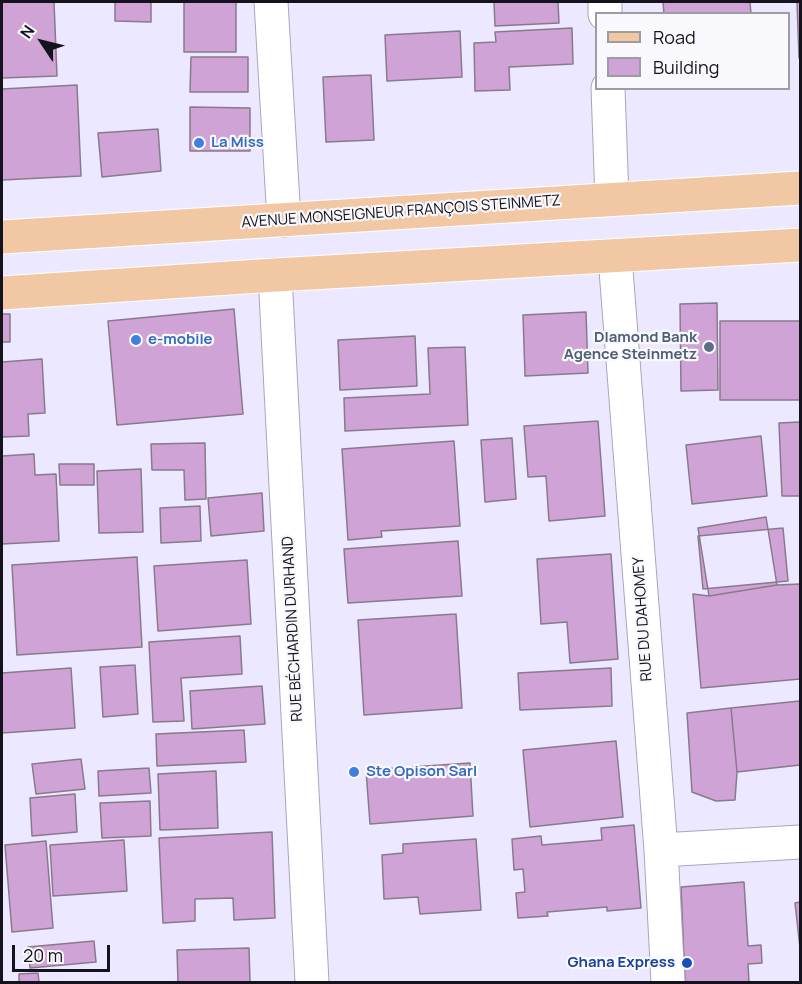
<!DOCTYPE html>
<html>
<head>
<meta charset="utf-8">
<style>
	body { margin:0 }
	#map { position:relative; width:802px; height:984px; overflow:hidden; background:#ece8ff; font-family:Manrope,sans-serif }
	canvas { display:block }
	.frame { position:absolute; inset:0; border:3px solid #14121a; pointer-events:none }
	.legend { position:absolute; left:595px; top:12px; width:195px; height:78px; box-sizing:border-box; background:#f9f8fd; border:2px solid #9d9ca2; margin:0; padding:8px 10px; list-style:none; font-size:18px; color:#14121a }
	.legend li { display:flex; align-items:center; gap:12px; height:30px }
	.legend b { width:30px; border:2px solid #9d9ca2 }
	.north { position:absolute; left:12px; top:12px; width:60px; height:60px; -webkit-text-stroke:4px #f9f8fd; paint-order:stroke; rotate:305deg; font-size:16px; font-weight:700; line-height:24px; text-align:center; color:#14121a }
	.north::after { content:''; display:block; margin:auto; width:21px; height:27px; background:#14121a; clip-path:polygon(50% 0,100% 100%,50% 72%,0 100%) }
	.scale { position:absolute; left:12px; top:945px; width:98px; height:27px; box-sizing:border-box; border:3px solid #14121a; border-top:0; padding-left:8px; font-size:18px; line-height:21px; white-space:nowrap; color:#14121a; -webkit-text-stroke:4px #f9f8fd; paint-order:stroke }
</style>
</head>
<body>
<div id="map">
<canvas width="802" height="984"></canvas>
<div class="frame"></div>
<ul class="legend">
<li><b style="height:8px;background:#f2c8a4"></b>Road</li>
<li><b style="height:16px;background:#d0a3d7"></b>Building</li>
</ul>
<div class="north">N</div>
<div class="scale">20 m</div>
</div>
<script>
const ctx = document.querySelector('canvas').getContext('2d');
ctx.lineJoin = 'round';
function paint(path, color) {
  ctx.fillStyle = color;
  ctx.fill(path, 'evenodd');
}
function poly(rows) {
  const path = new Path2D();
  for (const r of rows) {
    path.moveTo(r[0], r[1]);
    for (let i = 2; i < r.length; i += 2) path.lineTo(r[i], r[i + 1]);
  }
  return path;
}
function strokePath(path, color, width, dash) {
  ctx.strokeStyle = color;
  ctx.lineWidth = width;
  ctx.lineCap = dash ? 'butt' : 'round';
  ctx.setLineDash(dash || []);
  ctx.stroke(path);
}
function drawText(font, color, halo, rows, align = 'center') {
  ctx.font = font + ' Manrope,sans-serif';
  ctx.lineWidth = 4.5;
  ctx.setLineDash([]);
  ctx.textBaseline = 'middle';
  ctx.strokeStyle = halo;
  ctx.fillStyle = color;
  for (const [text, x, y, turn = 0] of rows) {
    ctx.save();
    ctx.translate(x, y);
    ctx.rotate((+turn || 0) * Math.PI / 180);
    ctx.textAlign = isNaN(turn) ? turn : align;
    if (halo) ctx.strokeText(text, 0, 0);
    ctx.fillText(text, 0, 0);
    ctx.restore();
  }
}
const building = poly([
	[2,2,54,2,57,76,2,78,2,2],
	[115,2,151,2,151,22,115,21,115,2],
	[184,2,236,2,236,52,184,52,184,2],
	[494,2,558,2,559,23,495,26,494,2],
	[663,2,750,2,751,14,664,14,663,2],
	[797,2,800,2,800,58,799,58,797,2],
	[572,28,573,64,509,67,510,90,475,91,474,43,496,42,495,32,572,28],
	[460,31,462,77,387,81,385,35,460,31],
	[191,57,248,57,248,92,190,92,191,57],
	[371,75,374,140,326,142,323,77,371,75],
	[77,85,81,176,2,180,2,89,77,85],
	[190,107,250,108,250,151,190,151,190,107],
	[158,129,161,171,102,177,98,133,158,129],
	[717,303,718,390,681,391,680,304,717,303],
	[234,309,243,414,117,425,108,321,234,309],
	[586,312,588,373,525,376,523,315,586,312],
	[2,314,10,314,10,342,2,342,2,314],
	[720,321,800,321,800,400,720,400,720,321],
	[415,336,417,386,340,390,338,340,415,336],
	[465,347,468,425,345,431,344,398,430,394,428,348,465,347],
	[42,359,45,413,28,414,29,436,2,437,2,362,42,359],
	[598,421,605,516,549,521,546,476,528,477,524,426,598,421],
	[800,422,800,496,782,496,779,423,800,422],
	[761,436,767,496,692,504,686,445,761,436],
	[512,438,516,499,485,502,481,440,512,438],
	[454,441,460,526,381,531,382,537,348,540,342,449,454,441],
	[205,443,206,499,185,500,184,470,152,470,151,444,205,443],
	[34,454,35,475,56,474,59,541,2,544,2,456,34,454],
	[59,464,94,464,94,485,60,485,59,464],
	[141,469,143,532,99,533,97,471,141,469],
	[262,493,264,531,211,536,208,498,262,493],
	[200,506,201,541,161,543,160,508,200,506],
	[766,517,777,585,709,596,698,528,766,517],
	[783,528,788,581,703,589,698,536,783,528],
	[458,541,462,596,348,603,344,549,458,541],
	[611,554,618,659,570,663,567,622,541,624,537,559,611,554],
	[137,557,142,647,17,655,12,565,137,557],
	[247,560,251,624,158,631,154,566,247,560],
	[800,584,800,679,701,688,693,594,709,596,777,585,800,584],
	[456,614,462,708,364,715,358,620,456,614],
	[240,636,242,674,181,678,184,721,153,722,149,642,240,636],
	[135,665,138,714,103,717,100,667,135,665],
	[71,668,75,728,2,733,2,673,71,668],
	[611,668,612,706,520,710,518,673,611,668],
	[262,686,265,724,192,729,190,691,262,686],
	[800,701,800,765,737,772,731,708,800,701],
	[731,708,737,772,735,800,716,801,692,792,687,713,731,708],
	[244,730,246,762,157,766,156,734,244,730],
	[616,741,623,817,530,827,523,750,616,741],
	[81,759,85,789,36,794,32,764,81,759],
	[470,763,473,816,370,824,366,770,470,763],
	[149,768,151,793,99,796,98,771,149,768],
	[216,771,218,828,160,830,158,774,216,771],
	[75,794,77,832,32,836,30,798,75,794],
	[150,801,151,836,102,838,100,803,150,801],
	[634,825,641,908,607,911,607,907,547,912,548,916,518,918,516,893,525,892,523,869,514,870,512,839,541,836,542,845,602,840,601,828,634,825],
	[272,832,275,918,234,920,233,898,195,899,195,921,163,923,159,838,272,832],
	[476,839,481,910,420,914,418,897,384,899,382,855,403,853,403,844,476,839],
	[124,840,127,891,53,896,50,845,124,840],
	[46,841,53,928,12,932,5,845,46,841],
	[744,882,748,946,761,945,762,963,748,964,749,982,685,982,681,887,744,882],
	[800,902,800,948,795,903,800,902],
	[94,941,96,962,30,968,28,947,94,941],
	[249,948,250,982,178,982,177,950,249,948],
	[38,973,39,982,19,982,19,974,38,973]
]);
paint(building, '#d0a3d7');
strokePath(building, '#887a8b', 1.5);
const minor = poly([
	[271,2,284,220],
	[605,2,605,14],
	[608,88,612,199],
	[615,257,661,850,668,982],
	[275,275,312,982],
	[661,850,800,842]
]);
const primary = poly([
	[2,237,800,188],
	[2,293,275,275,800,245]
]);
strokePath(minor, '#a9a6bb', 35);
strokePath(primary, '#fff', 35);
strokePath(minor, '#fff', 33);
strokePath(primary, '#f2c8a4', 33);
for (const [x, y, r, color] of [
	[199,143,6,"#3f7fe0"],
	[136,340,6,"#3f7fe0"],
	[709,347,6,"#5c6f8a"],
	[354,772,6,"#3f7fe0"],
	[687,963,6,"#1a4fb4"]
]) {
  const dot = new Path2D();
  dot.arc(x, y, r, 0, 2 * Math.PI);
  ctx.fillStyle = color;
  ctx.fill(dot);
  strokePath(dot, '#f9f8fd', 2);
}
drawText('bold 15px', '#366cbe', '#f9f8fd', [
	["La Miss",211,143],
	["e-mobile",148,340],
	["Ste Opison Sarl",366,772]
], 'left');
drawText('15px', '#14121a', '#f9f8fd', [
	["AVENUE MONSEIGNEUR FRANÇOIS STEINMETZ",401,212,-4],
	["RUE DU DAHOMEY",643,619,-94],
	["RUE BÉCHARDIN DURHAND",293,629,-93]
]);
drawText('bold 15px', '#4e5e75', '#f9f8fd', [
	["DIamond Bank",697,338],
	["Agence Steinmetz",697,355]
], 'right');
drawText('bold 15px', '#164399', '#f9f8fd', [
	["Ghana Express",675,963]
], 'right');
</script>
</body>
</html>
